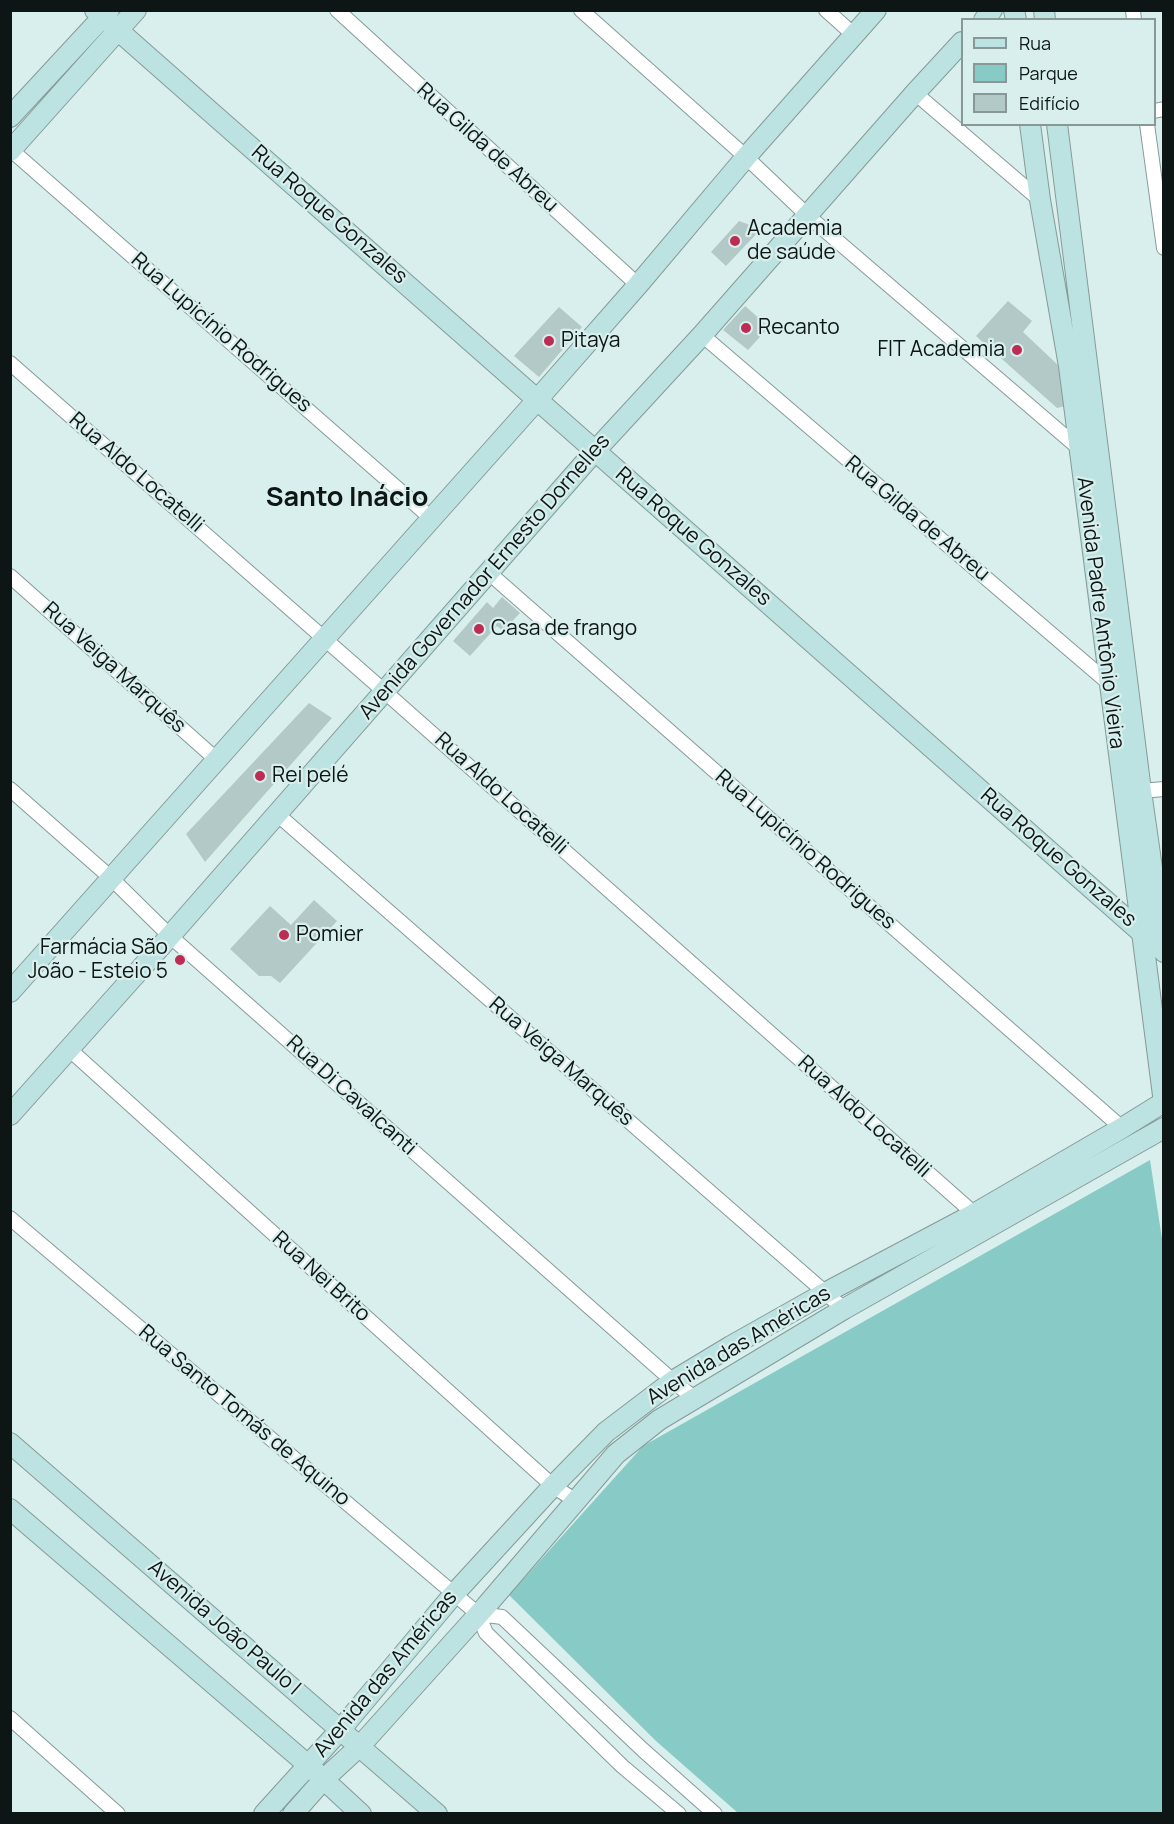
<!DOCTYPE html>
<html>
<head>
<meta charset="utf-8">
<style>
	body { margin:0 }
	#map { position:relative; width:1174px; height:1824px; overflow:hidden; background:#d9efed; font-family:Manrope,sans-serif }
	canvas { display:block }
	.frame { position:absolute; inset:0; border:12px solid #0d1515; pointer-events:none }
	.legend { position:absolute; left:961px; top:18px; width:195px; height:108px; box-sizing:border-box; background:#d9efed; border:2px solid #879897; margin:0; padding:8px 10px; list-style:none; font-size:18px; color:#0d1515 }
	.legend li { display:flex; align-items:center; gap:12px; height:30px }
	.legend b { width:30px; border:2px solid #879897 }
</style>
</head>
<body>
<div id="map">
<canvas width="1174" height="1824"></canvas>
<div class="frame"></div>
<ul class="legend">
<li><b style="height:8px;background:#bce3e1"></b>Rua</li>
<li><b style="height:16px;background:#88cac6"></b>Parque</li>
<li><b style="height:16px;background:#b3c9c7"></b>Edifício</li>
</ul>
</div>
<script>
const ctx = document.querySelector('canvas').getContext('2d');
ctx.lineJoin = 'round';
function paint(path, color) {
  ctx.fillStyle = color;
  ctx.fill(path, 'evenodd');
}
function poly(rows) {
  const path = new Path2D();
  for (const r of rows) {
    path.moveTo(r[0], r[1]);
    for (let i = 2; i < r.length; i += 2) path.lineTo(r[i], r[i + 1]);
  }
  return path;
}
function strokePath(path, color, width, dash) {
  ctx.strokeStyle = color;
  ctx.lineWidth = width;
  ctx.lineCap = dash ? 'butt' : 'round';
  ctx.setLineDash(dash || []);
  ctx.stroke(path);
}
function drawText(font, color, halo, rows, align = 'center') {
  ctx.font = font + ' Manrope,sans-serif';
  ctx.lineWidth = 4.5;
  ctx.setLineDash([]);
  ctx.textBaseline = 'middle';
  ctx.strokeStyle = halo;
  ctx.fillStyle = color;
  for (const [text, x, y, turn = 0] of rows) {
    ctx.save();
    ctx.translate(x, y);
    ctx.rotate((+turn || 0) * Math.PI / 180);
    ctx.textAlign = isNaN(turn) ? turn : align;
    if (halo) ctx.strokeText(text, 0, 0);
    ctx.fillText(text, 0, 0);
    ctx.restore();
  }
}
paint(poly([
	[1150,1160,1164,1252,1163,1813,738,1813,656,1741,509,1595,643,1446]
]), '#88cac6');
paint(poly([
	[739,221,761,229,726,266,711,252],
	[1008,301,1032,321,1023,332,1058,365,1065,406,1057,408,976,336],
	[745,306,769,327,748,350,723,330],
	[559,307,582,327,539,377,514,356],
	[502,597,520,613,503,631,497,626,470,656,453,641,487,602,493,608],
	[309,703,332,718,205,862,186,834],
	[314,900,337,921,280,983,271,976,259,976,230,949,270,906,291,925]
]), '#b3c9c7');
const street = poly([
	[337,10,638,285],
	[581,10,746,157,807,215,1081,450],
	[826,10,854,35],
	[1133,10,1134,20],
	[915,93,1040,200],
	[1154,111,1164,109],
	[1147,124,1164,248],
	[10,149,431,518],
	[702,335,1111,685],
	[10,363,384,691,979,1218],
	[488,572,1122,1128],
	[10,576,217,760],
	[10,789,111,878,170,936,673,1381,695,1399],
	[1133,794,1141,791,1164,789],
	[277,814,844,1309],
	[69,1049,553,1486,576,1501],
	[10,1218,478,1614,486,1633,622,1766,679,1814],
	[478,1614,502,1617,643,1750,715,1814],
	[10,1718,118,1814]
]);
const secondary = poly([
	[95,10,1141,932,1160,931],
	[1014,10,1016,20],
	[1044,10,1045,20],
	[984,20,992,10],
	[10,117,109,10],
	[1030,124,1040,200,1069,366,1164,1103],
	[1057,124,1141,791,1164,952],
	[10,151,136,10],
	[10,992,537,400,638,285,746,157,876,10],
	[10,1115,170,936,595,451,702,335,915,93,962,42],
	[10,1443,437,1814],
	[10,1509,308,1765,361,1814],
	[264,1814,341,1729,453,1595,553,1486,606,1432,673,1381,731,1346,825,1293,974,1214,1122,1128,1164,1102],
	[293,1814,323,1780,360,1746,486,1606,616,1454,659,1420,844,1309,1164,1128]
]);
strokePath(street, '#869a98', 16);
strokePath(secondary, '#869a98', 22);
strokePath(street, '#fff', 14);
strokePath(secondary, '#bce3e1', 20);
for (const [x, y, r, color] of [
	[735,241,6,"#bc2c53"],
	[746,328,6,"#bc2c53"],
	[549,341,6,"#bc2c53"],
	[1017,350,6,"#bc2c53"],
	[479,629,6,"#bc2c53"],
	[260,776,6,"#bc2c53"],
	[284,935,6,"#bc2c53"],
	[180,960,6,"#bc2c53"]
]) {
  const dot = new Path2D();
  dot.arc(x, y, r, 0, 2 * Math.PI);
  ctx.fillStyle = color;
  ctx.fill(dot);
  strokePath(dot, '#d9efed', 2);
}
drawText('21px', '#0d1515', '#d9efed', [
	["Rua Gilda de Abreu",487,148,42],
	["Rua Roque Gonzales",329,215,41],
	["Rua Lupicínio Rodrigues",221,333,41],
	["Rua Aldo Locatelli",136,473,41],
	["Rua Gilda de Abreu",917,519,40],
	["Rua Roque Gonzales",693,537,41],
	["Avenida Governador Ernesto Dornelles",485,577,-49],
	["Avenida Padre Antônio Vieira",1100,613,83],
	["Rua Veiga Marquês",114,668,42],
	["Rua Aldo Locatelli",501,794,42],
	["Rua Lupicínio Rodrigues",805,850,41],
	["Rua Roque Gonzales",1058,858,41],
	["Rua Veiga Marquês",561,1062,41],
	["Rua Di Cavalcanti",351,1096,42],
	["Rua Aldo Locatelli",864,1117,42],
	["Rua Nei Brito",321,1277,42],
	["Avenida das Américas",739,1346,-31],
	["Rua Santo Tomás de Aquino",244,1416,40],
	["Avenida João Paulo I",224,1628,41],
	["Avenida das Américas",386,1674,-50]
]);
drawText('21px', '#0d1515', '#d9efed', [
	["Academia",747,229],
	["de saúde",747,253],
	["Recanto",758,328],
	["Pitaya",561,341],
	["FIT Academia",1005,350,"right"],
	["Casa de frango",491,629],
	["Rei pelé",272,776],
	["Pomier",296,935],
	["Farmácia São",168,948,"right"],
	["João - Esteio 5",168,972,"right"]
], 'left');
drawText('bold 27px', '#0d1515', '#d9efed', [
	["Santo Inácio",347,498]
]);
</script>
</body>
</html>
